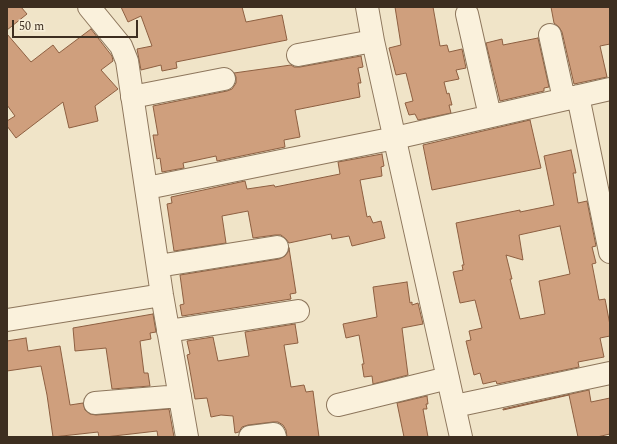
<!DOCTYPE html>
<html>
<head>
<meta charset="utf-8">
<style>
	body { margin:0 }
	#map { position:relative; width:617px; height:444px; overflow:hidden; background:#f0e4c8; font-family:Spectral,serif }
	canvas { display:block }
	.frame { position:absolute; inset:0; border:8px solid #3d2e20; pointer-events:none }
	.scale { position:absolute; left:12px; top:20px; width:126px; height:18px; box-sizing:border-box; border:2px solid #3d2e20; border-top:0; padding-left:5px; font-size:12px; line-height:14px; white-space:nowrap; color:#3d2e20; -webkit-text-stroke:3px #f7eed8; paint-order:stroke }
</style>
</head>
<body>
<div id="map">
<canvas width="617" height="444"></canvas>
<div class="frame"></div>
<div class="scale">50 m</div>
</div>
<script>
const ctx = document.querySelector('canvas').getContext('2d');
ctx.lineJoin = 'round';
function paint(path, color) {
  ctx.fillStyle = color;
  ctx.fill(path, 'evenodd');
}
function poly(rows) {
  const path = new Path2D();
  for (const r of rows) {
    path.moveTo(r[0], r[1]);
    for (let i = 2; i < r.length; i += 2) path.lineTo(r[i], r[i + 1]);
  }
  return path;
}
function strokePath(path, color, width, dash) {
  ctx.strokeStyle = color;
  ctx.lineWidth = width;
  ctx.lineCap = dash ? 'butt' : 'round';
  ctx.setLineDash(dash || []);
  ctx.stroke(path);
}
const building = poly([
	[7,7,21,7,27,14,7,30,7,7],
	[121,7,242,7,246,22,282,15,287,40,176,62,177,68,162,71,161,65,141,70,137,49,152,46,141,16,128,22,121,7],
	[395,7,433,7,440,46,447,45,449,52,462,49,466,68,456,70,459,79,444,82,447,94,449,93,452,105,449,105,451,113,418,120,415,114,409,115,405,103,413,101,406,73,396,75,389,48,401,45,395,7],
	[551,7,610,7,610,44,600,46,607,77,574,84,562,32,559,27,554,23,551,7],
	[91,29,112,56,113,61,101,70,118,89,95,106,98,121,69,128,63,102,16,138,7,126,7,121,15,116,7,105,7,34,31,62,53,45,59,53,91,29],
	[538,38,549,87,544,88,544,91,500,101,486,43,502,39,503,45,538,38],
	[361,56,363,67,358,68,361,83,358,83,360,97,295,110,300,137,284,140,285,147,217,161,216,156,183,163,184,168,162,172,160,158,157,159,153,135,158,135,153,106,227,91,232,89,236,83,236,77,234,73,291,65,294,67,300,67,361,56],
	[530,120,541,168,432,190,423,145,530,120],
	[571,150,576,173,573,173,578,203,587,201,596,246,592,247,596,263,592,264,599,300,605,299,610,325,610,336,600,338,604,357,578,362,579,367,497,384,496,381,483,384,480,373,474,375,466,341,471,340,469,331,482,328,475,300,460,303,453,272,463,270,462,265,464,265,456,223,520,210,520,212,554,205,544,156,571,150],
	[560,226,570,274,539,281,545,314,520,319,510,279,512,279,506,255,523,260,519,235,560,226],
	[382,154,384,166,381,167,382,176,360,180,367,217,370,216,373,223,381,221,385,238,352,246,349,236,332,239,331,234,289,243,286,239,281,235,275,235,253,238,248,211,222,216,226,243,174,251,167,204,172,203,171,197,245,181,247,189,274,185,275,187,340,174,338,162,382,154],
	[289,248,296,293,290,294,291,299,182,316,180,305,184,304,180,275,279,259,285,256,288,252,289,248],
	[407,282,410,303,412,302,412,305,418,303,423,324,402,328,408,375,373,384,372,376,364,377,362,364,364,364,359,335,346,338,343,324,377,317,373,287,407,282],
	[153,314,156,332,150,333,151,339,140,341,144,373,148,373,150,386,112,389,106,348,75,351,73,328,153,314],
	[295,324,298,343,284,345,291,387,304,385,306,392,313,391,319,437,287,437,286,430,283,425,278,422,273,422,248,425,242,427,239,432,235,433,233,416,221,415,211,417,207,398,195,399,189,365,187,355,190,354,187,341,213,337,218,361,249,356,245,332,295,324],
	[26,338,28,351,60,346,70,405,83,403,85,410,90,414,96,415,169,409,174,437,158,437,157,431,105,437,99,437,98,432,53,437,47,395,41,366,7,371,7,341,26,338],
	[589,390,591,402,610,398,610,434,597,437,578,437,569,395,503,410,503,409,589,390],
	[427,396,428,404,426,404,427,409,423,409,428,437,404,437,397,403,427,396]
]);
paint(building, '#cf9f7d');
strokePath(building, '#8d5f41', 1);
const minor = poly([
	[89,7,121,46,127,61,162,295,187,437],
	[367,7,373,41,461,437],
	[467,14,490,116],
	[550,35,564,99],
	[298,55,373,41],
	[578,96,610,252],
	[132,97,224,79],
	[147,188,395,138,610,89],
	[158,266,277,247],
	[7,320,162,295],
	[168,331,298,311],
	[95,403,180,396],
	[338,405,448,378],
	[455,406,610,373],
	[250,437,274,434,275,437]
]);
strokePath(minor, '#8d765c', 24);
strokePath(minor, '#faf1dc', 22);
</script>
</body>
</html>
